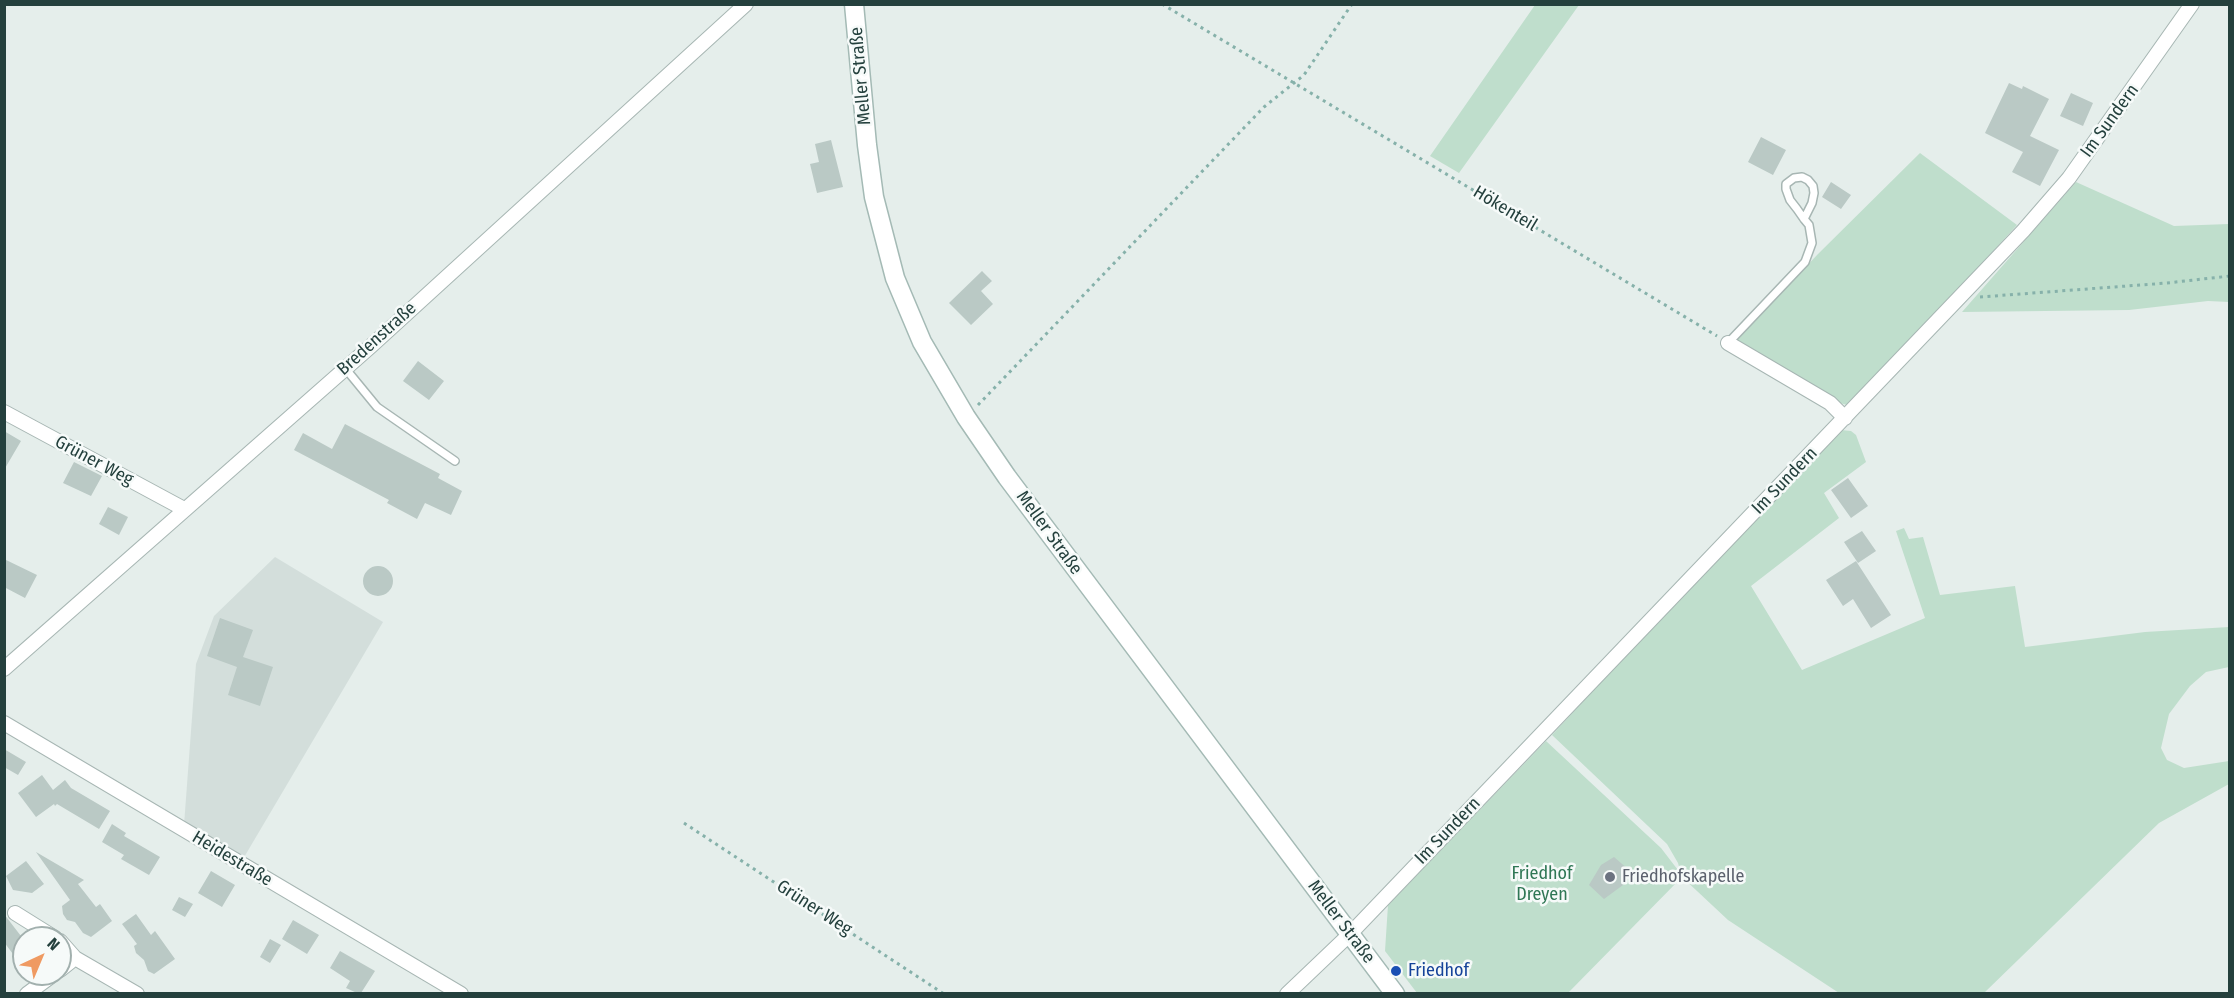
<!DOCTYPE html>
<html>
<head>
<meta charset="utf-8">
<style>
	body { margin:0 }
	#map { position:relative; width:2234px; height:998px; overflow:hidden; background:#e5eeeb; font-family:"Fira Sans Condensed",sans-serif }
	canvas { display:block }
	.frame { position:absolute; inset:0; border:6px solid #24403d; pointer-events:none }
	.north { position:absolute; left:12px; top:926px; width:60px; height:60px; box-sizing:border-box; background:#f6faf9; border:2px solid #a2b0ae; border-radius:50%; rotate:44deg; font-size:16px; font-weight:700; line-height:24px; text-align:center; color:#24403d }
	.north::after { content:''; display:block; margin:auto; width:21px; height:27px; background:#ef9a62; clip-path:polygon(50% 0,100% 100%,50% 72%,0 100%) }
</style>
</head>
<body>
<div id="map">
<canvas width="2234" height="998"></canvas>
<div class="frame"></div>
<div class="north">N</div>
</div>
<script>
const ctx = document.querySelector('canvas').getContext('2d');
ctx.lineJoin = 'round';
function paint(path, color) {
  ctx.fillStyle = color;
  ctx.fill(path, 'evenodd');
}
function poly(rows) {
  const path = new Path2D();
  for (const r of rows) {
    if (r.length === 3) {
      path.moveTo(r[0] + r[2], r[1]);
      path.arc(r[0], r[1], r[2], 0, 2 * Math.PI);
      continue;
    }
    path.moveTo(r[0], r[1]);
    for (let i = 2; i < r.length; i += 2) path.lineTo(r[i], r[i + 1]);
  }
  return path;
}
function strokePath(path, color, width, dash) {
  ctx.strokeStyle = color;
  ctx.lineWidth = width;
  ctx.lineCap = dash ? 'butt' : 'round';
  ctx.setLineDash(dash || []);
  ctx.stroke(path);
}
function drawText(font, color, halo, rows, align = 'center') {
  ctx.font = font + ' "Fira Sans Condensed",sans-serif';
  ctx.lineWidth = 5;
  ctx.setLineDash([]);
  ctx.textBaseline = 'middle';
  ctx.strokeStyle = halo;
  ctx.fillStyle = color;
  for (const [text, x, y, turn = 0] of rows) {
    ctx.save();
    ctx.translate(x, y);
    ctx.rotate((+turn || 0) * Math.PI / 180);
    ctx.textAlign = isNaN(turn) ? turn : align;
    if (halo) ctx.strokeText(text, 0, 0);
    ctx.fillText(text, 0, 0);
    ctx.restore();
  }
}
paint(poly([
	[275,557,383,622,243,859,184,825,196,664,214,616]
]), '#d3dedb');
paint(poly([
	[1535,5,1579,5,1459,173,1430,156],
	[1920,153,2017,225,1926,325,1847,405,1833,401,1735,341,1818,254],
	[2076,182,2174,226,2229,224,2229,302,2208,301,2129,310,1962,312],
	[1841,430,1851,431,1856,435,1866,462,1824,493,1839,518,1751,586,1802,670,1925,618,1896,531,1904,528,1909,539,1923,537,1940,595,2015,586,2025,647,2145,632,2229,627,2229,667,2206,672,2190,686,2169,714,2161,748,2167,760,2184,768,2229,761,2229,784,2159,823,1984,993,1839,993,1728,920,1682,877,1568,993,1417,993,1385,951,1388,905,1546,741,1661,848,1681,874,1678,863,1667,844,1552,735,1751,520]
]), '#bfdecc');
paint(poly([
	[2009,83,2022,89,2023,86,2049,99,2030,136,2059,150,2040,186,2012,172,2023,152,1985,133],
	[2071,93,2093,103,2083,126,2060,116],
	[1761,137,1786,150,1773,175,1748,162],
	[831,140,843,187,817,193,810,164,819,162,815,144],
	[1831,182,1851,195,1841,209,1822,197],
	[982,271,992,281,981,291,993,304,971,325,949,303],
	[418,361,444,381,429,400,403,381],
	[345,424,440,474,438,478,462,491,451,515,425,503,417,519,387,503,389,500,294,450,303,433,332,449],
	[4,431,21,441,4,470],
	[74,462,102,476,91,496,63,483],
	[1848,478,1868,506,1851,518,1831,490],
	[108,507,128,517,119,535,99,524],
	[1862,531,1876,551,1858,563,1844,542],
	[4,559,37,575,25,598,4,587],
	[1856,561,1891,615,1871,628,1853,599,1843,606,1826,580],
	[378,581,15],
	[220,618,253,630,243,657,273,667,260,706,228,695,237,667,207,656],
	[4,749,26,762,18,775,4,767],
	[42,775,53,790,65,780,71,788,110,811,99,829,57,804,55,806,54,804,36,817,18,793],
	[112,824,126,833,124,836,160,857,149,875,121,859,124,855,102,842],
	[36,852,84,880,78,884,96,907,100,904,112,921,91,937,83,933,75,922,67,920,63,914,62,906,70,900],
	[1614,857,1629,870,1623,885,1604,899,1589,885,1601,865],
	[26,861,44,884,32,893,13,890,6,876],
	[211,871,235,885,222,907,198,893],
	[179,897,193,904,185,917,172,910],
	[4,914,24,940,24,969,4,942],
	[136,914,151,935,155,931,175,959,154,974,148,971,144,960,136,953,134,946,137,944,122,924],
	[293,920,319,935,307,954,282,939],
	[270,939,281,945,270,963,260,957],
	[340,951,375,971,361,993,357,993,346,988,350,981,330,968]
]), '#bac9c5');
const service = poly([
	[1728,343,1805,262,1812,243,1809,225,1804,219,1797,209,1790,200,1786,189,1786,184,1794,178,1802,177,1808,180,1813,186,1814,193,1812,203,1804,219],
	[345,368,377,407,455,461]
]);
const minor = poly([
	[1728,343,1830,403,1845,418],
	[4,412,184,509],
	[4,669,371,346,746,4],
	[4,723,461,994],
	[15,913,55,938],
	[60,941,75,958,137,994],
	[60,970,75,958],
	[27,994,54,974],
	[1287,994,1350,934,2023,231,2069,178,2192,4]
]);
const secondary = poly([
	[854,4,867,145,874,197,895,278,922,342,966,417,1007,477,1395,994]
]);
strokePath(service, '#a7b6b3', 10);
strokePath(minor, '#a7b6b3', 16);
strokePath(secondary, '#a4bab5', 21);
strokePath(poly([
	[1162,4,1717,336],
	[1980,297,2167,283,2230,276],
	[978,405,1264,107,1304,75,1352,4],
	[684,823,944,994]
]), '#86b1aa', 3, [3, 4.5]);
strokePath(service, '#fff', 7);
strokePath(minor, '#fff', 14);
strokePath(secondary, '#fff', 18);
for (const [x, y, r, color] of [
	[1610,877,6,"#6b7280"],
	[1396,971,6,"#1a4fb4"]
]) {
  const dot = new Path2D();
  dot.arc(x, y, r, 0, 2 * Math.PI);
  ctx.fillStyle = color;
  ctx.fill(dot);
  strokePath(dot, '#f6faf9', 2);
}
drawText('18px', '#24403d', '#f6faf9', [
	["Meller Straße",861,76,-95],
	["Im Sundern",2110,121,-54],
	["Hökenteil",1505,209,31],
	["Bredenstraße",377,339,-42],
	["Grüner Weg",94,461,28],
	["Im Sundern",1785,481,-46],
	["Meller Straße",1049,533,54],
	["Im Sundern",1448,831,-46],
	["Heidestraße",232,859,31],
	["Grüner Weg",814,908,33],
	["Meller Straße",1341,922,53]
]);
drawText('18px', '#2f7755', '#f6faf9', [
	["Friedhof",1542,874],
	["Dreyen",1542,895]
]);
drawText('18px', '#5b616d', '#f6faf9', [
	["Friedhofskapelle",1622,877]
], 'left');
drawText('18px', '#164399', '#f6faf9', [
	["Friedhof",1408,971]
], 'left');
</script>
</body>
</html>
